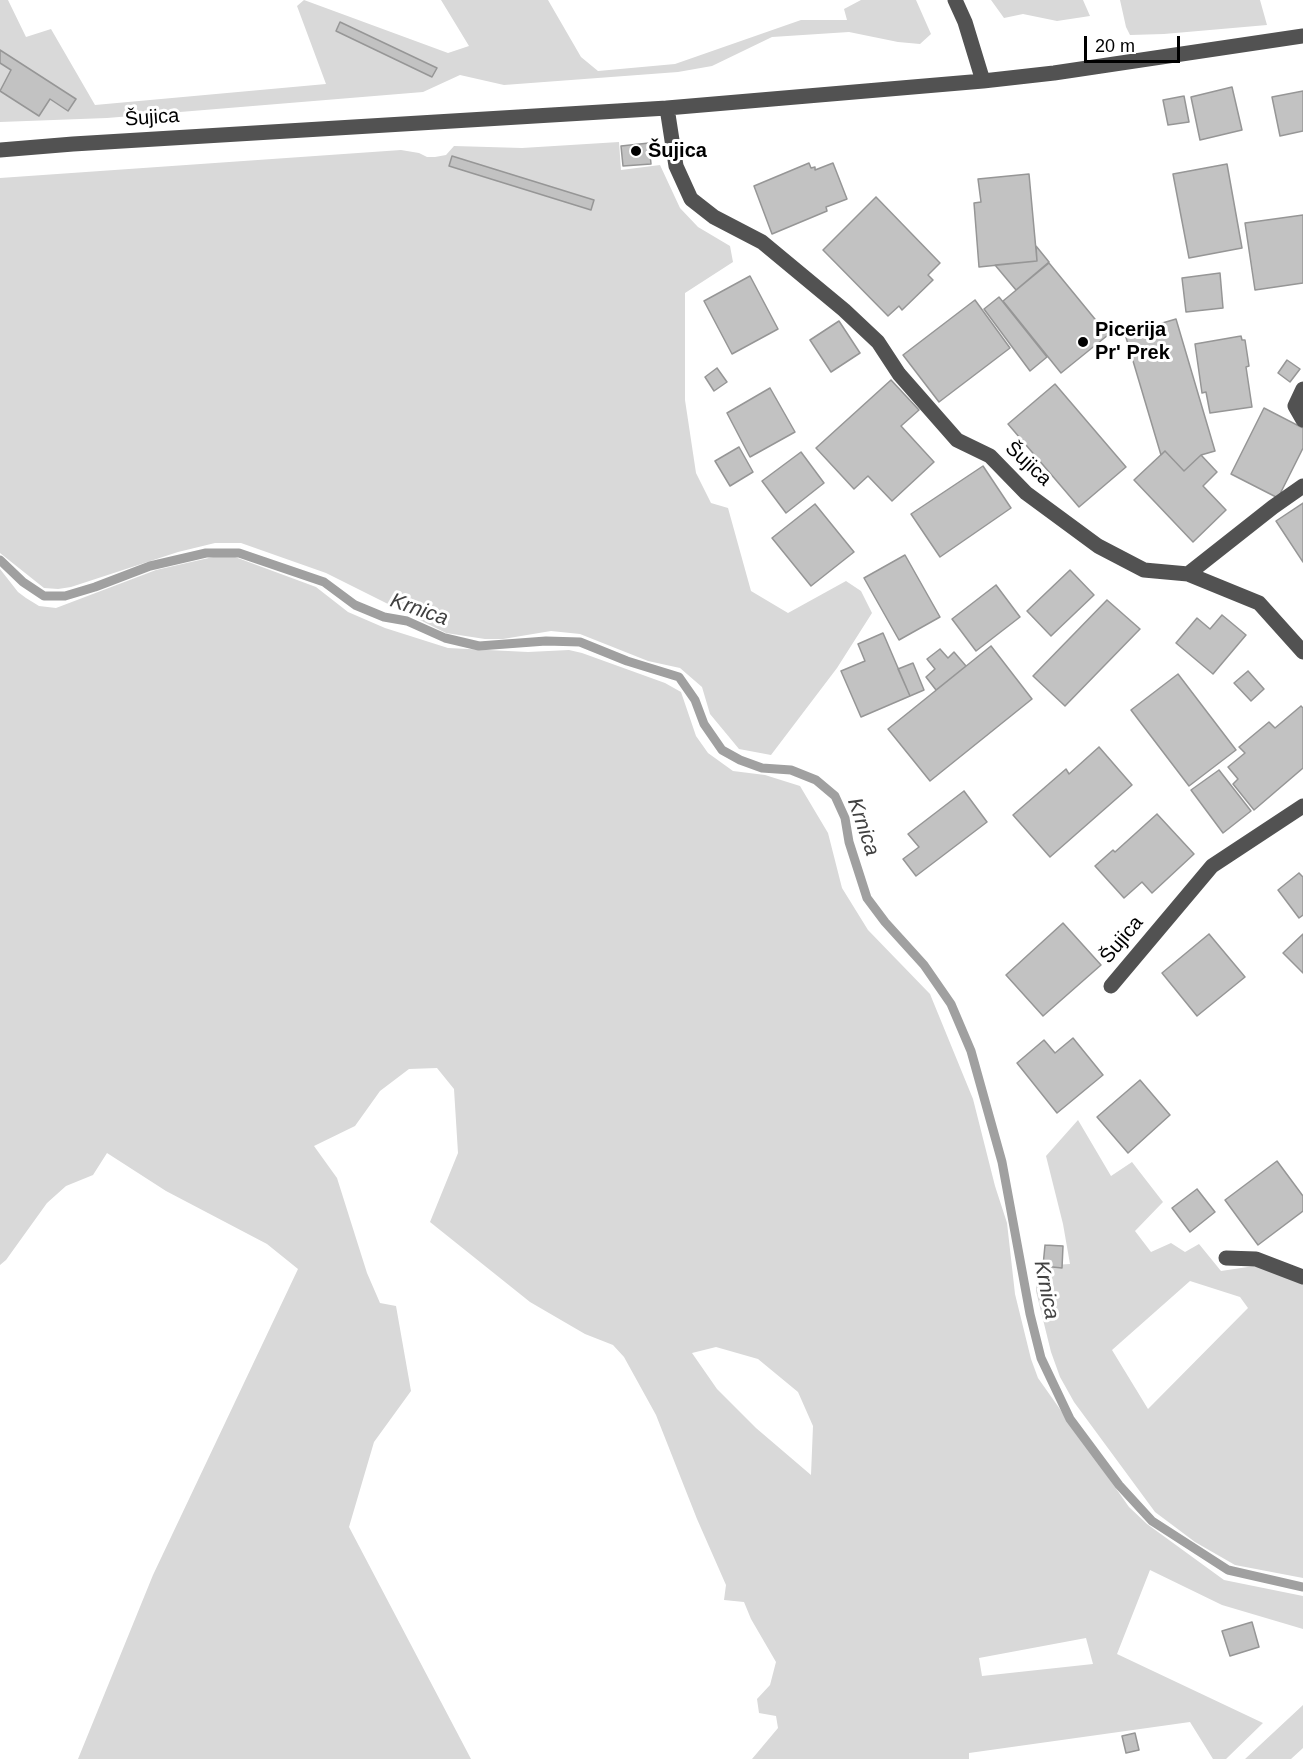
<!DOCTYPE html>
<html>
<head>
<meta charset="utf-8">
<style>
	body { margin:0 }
	#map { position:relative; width:1303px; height:1759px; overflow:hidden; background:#fff; font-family:Helvetica,sans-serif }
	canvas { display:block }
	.scale { position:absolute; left:1084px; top:36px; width:96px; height:27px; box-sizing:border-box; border:3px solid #000; border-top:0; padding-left:8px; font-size:18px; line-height:21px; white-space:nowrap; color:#000; -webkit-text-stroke:4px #fff; paint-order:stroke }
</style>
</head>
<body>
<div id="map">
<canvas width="1303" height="1759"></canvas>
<div class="scale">20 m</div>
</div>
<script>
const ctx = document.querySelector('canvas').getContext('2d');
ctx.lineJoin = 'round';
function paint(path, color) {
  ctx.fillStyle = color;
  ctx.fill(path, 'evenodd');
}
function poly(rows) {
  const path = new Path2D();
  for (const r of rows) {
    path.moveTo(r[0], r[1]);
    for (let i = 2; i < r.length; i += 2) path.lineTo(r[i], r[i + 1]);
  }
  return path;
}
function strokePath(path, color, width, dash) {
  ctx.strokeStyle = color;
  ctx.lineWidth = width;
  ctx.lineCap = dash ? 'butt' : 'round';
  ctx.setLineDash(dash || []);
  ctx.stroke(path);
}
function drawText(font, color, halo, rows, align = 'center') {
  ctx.font = font + ' Helvetica,sans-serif';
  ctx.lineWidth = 6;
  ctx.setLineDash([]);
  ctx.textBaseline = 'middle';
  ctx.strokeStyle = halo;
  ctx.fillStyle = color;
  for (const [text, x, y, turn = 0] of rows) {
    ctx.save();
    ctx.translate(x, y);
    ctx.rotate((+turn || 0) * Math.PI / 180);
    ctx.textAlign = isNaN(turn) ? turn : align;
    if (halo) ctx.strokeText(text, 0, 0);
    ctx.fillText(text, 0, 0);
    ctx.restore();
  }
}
paint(poly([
	[0,0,8,0,26,37,51,29,95,105,326,84,297,6,304,0,448,53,469,46,441,0,548,0,581,57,598,71,675,64,801,20,847,20,844,9,861,0,916,0,931,34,920,44,898,42,849,32,772,37,712,66,678,72,504,85,460,75,423,92,107,118,0,122],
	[991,0,1083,0,1090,16,1057,21,1023,14,1004,18],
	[1120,0,1260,0,1267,25,1164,34,1130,35,1126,27],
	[619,142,621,170,660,165,680,208,698,227,730,246,733,262,685,293,685,400,696,473,711,503,728,508,751,591,788,613,846,581,861,591,872,613,837,668,771,755,739,749,710,714,702,687,680,668,648,661,580,634,551,631,503,639,485,639,446,633,326,573,241,543,215,543,178,552,71,587,58,589,44,588,0,553,0,178,401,150,419,153,427,157,435,157,446,155,454,146,522,148],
	[222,555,235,557,316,587,348,612,385,628,448,648,528,652,569,650,582,653,665,683,681,692,696,736,708,753,733,771,765,775,800,786,828,833,842,888,868,930,930,994,973,1099,995,1186,1007,1223,1015,1294,1031,1359,1038,1378,1129,1507,1147,1524,1224,1580,1303,1596,1303,1629,1222,1605,1150,1570,1117,1654,1263,1723,1226,1759,1213,1759,1190,1722,969,1753,969,1759,752,1759,778,1728,776,1716,759,1713,757,1699,770,1685,776,1662,751,1619,744,1602,724,1600,726,1585,697,1519,656,1415,624,1357,613,1345,585,1334,530,1302,430,1222,458,1153,454,1089,437,1068,409,1069,380,1091,355,1126,314,1146,337,1178,367,1273,380,1303,396,1306,411,1391,374,1442,349,1527,471,1759,78,1759,153,1575,298,1269,267,1244,166,1191,107,1153,93,1175,66,1186,47,1203,6,1260,0,1265,0,569,18,592,26,598,39,606,56,608,156,570],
	[716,1347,758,1359,798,1392,813,1426,811,1475,756,1428,717,1389,692,1353],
	[1086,1638,1093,1664,982,1676,979,1658],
	[1078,1120,1111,1176,1132,1162,1163,1202,1135,1231,1151,1252,1171,1243,1185,1252,1199,1244,1221,1271,1261,1265,1303,1281,1303,1578,1235,1565,1195,1542,1155,1512,1074,1402,1060,1377,1051,1352,1036,1291,1037,1266,1070,1264,1063,1224,1046,1156],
	[1190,1281,1240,1297,1248,1308,1148,1409,1112,1350],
	[1303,1705,1303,1748,1291,1759,1245,1759]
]), '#d9d9d9');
strokePath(poly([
	[0,560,23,582,44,596,65,596,95,587,150,566,206,553,239,553,324,582,355,605,384,617,407,621,445,638,479,646,546,641,580,642,627,661,679,677,695,700,704,724,722,750,740,760,762,768,791,770,816,780,835,796,845,818,849,842,867,898,885,922,924,965,951,1004,971,1051,1002,1162,1030,1314,1041,1358,1070,1419,1119,1485,1152,1521,1228,1570,1303,1587]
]), '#a0a0a0', 9);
const building = poly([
	[340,22,437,68,432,77,336,31,340,22],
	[0,50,76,99,68,111,50,99,39,116,0,91,11,70,0,63,0,50],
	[1232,87,1242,130,1200,140,1191,97,1232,87],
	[1303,91,1303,131,1280,136,1272,97,1303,91],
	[1184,96,1189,122,1168,125,1163,100,1184,96],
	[649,143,651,164,623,166,621,146,649,143],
	[452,156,594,200,591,210,449,166,452,156],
	[809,163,811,168,815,167,815,170,833,163,847,199,826,207,827,211,772,234,754,186,809,163],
	[1227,164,1242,248,1189,258,1173,174,1227,164],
	[1029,174,1037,261,979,267,974,203,981,202,978,179,1029,174],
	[876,197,940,263,928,275,933,280,902,310,899,306,888,316,823,250,876,197],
	[1303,215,1303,283,1255,290,1245,223,1303,215],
	[1036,246,1049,262,1016,290,995,265,1037,261,1036,246],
	[1049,263,1108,335,1061,373,1003,301,1049,263],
	[1220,273,1223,308,1186,312,1182,278,1220,273],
	[750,276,778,329,732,354,704,301,750,276],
	[999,297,1047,357,1030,371,984,309,999,297],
	[975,300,1010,348,939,402,903,355,975,300],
	[1176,319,1215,451,1201,455,1184,471,1165,451,1161,455,1125,334,1176,319],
	[839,321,860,353,831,372,810,340,839,321],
	[1241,336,1242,340,1245,340,1249,366,1246,367,1252,407,1210,413,1206,392,1202,393,1195,344,1241,336],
	[1287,360,1300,369,1290,382,1278,373,1287,360],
	[717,368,727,382,714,391,705,377,717,368],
	[891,380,919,410,901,426,934,462,892,501,868,476,854,489,816,448,891,380],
	[1055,384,1126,467,1079,507,1008,424,1055,384],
	[770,388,795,432,750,457,727,413,770,388],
	[1264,408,1303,428,1303,448,1278,498,1231,474,1264,408],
	[739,447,753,472,730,486,715,461,739,447],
	[1165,451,1184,471,1201,455,1217,472,1203,486,1226,510,1193,542,1134,480,1165,451],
	[801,452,824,483,786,513,762,481,801,452],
	[983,466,1011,508,940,557,911,514,983,466],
	[1303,503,1303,562,1276,521,1303,503],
	[815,504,854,552,811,586,772,538,815,504],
	[905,555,940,617,899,640,864,578,905,555],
	[1070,570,1094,595,1051,636,1027,611,1070,570],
	[996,585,1020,617,976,651,952,619,996,585],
	[1107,600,1140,629,1065,706,1033,676,1107,600],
	[1222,615,1246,635,1213,674,1176,643,1197,618,1210,629,1222,615],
	[883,633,910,696,861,717,841,671,865,661,858,644,883,633],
	[991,646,1032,699,930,781,888,729,991,646],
	[940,649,948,658,954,652,966,666,936,690,926,677,935,669,927,659,940,649],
	[913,663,924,690,910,696,898,669,913,663],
	[1248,671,1264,689,1251,701,1234,683,1248,671],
	[1178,674,1236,750,1189,786,1131,710,1178,674],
	[1301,706,1303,708,1303,768,1254,810,1233,784,1238,779,1228,767,1245,753,1239,747,1269,722,1275,728,1301,706],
	[1099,747,1132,785,1050,857,1013,815,1066,769,1069,774,1099,747],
	[1219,770,1251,811,1223,833,1191,790,1219,770],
	[964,791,987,822,916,876,903,859,919,847,908,834,964,791],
	[1157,814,1194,854,1152,893,1142,882,1124,898,1095,866,1113,850,1115,852,1157,814],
	[1299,873,1303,877,1303,915,1299,918,1278,890,1299,873],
	[1063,923,1101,965,1043,1016,1006,975,1063,923],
	[1209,934,1245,977,1197,1016,1162,973,1209,934],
	[1303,934,1303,973,1283,953,1303,934],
	[1073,1038,1103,1075,1057,1113,1017,1063,1044,1040,1055,1053,1073,1038],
	[1140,1080,1170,1115,1128,1153,1097,1117,1140,1080],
	[1277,1161,1303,1196,1303,1211,1258,1245,1225,1200,1277,1161],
	[1197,1189,1215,1212,1190,1232,1172,1208,1197,1189],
	[1045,1245,1063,1246,1062,1268,1043,1266,1045,1245],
	[1252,1622,1259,1647,1230,1656,1222,1631,1252,1622],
	[1135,1733,1139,1750,1126,1753,1122,1736,1135,1733]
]);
paint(building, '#c2c2c2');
strokePath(building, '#969696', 1.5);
strokePath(poly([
	[955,0,965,22,983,81],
	[667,108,676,166,691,199,714,217,762,242,844,310,878,342,899,374,957,440,990,456,1026,493,1098,546,1144,570,1188,574,1259,603,1303,652],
	[0,150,73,144,667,108,983,81,1054,73,1303,36],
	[1303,389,1295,406,1303,420],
	[1188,574,1273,507,1303,486],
	[1111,986,1212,866,1303,806],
	[1226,1258,1256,1259,1303,1277]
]), '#525252', 15);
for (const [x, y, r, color] of [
	[636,151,6,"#000"],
	[1083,342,6,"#000"]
]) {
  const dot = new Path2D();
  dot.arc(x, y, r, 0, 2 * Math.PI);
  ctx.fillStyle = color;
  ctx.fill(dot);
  strokePath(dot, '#fff', 2);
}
drawText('20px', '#000', '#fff', [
	["Šujica",152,118,-4],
	["Šujica",1028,464,43],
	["Šujica",1122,940,-50]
]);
drawText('bold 20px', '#000', '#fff', [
	["Šujica",648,151],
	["Picerija",1095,330],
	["Pr' Prek",1095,353]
], 'left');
drawText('italic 21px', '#414141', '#fff', [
	["Krnica",419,610,19],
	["Krnica",863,827,71],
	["Krnica",1046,1290,79]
]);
</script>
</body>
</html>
